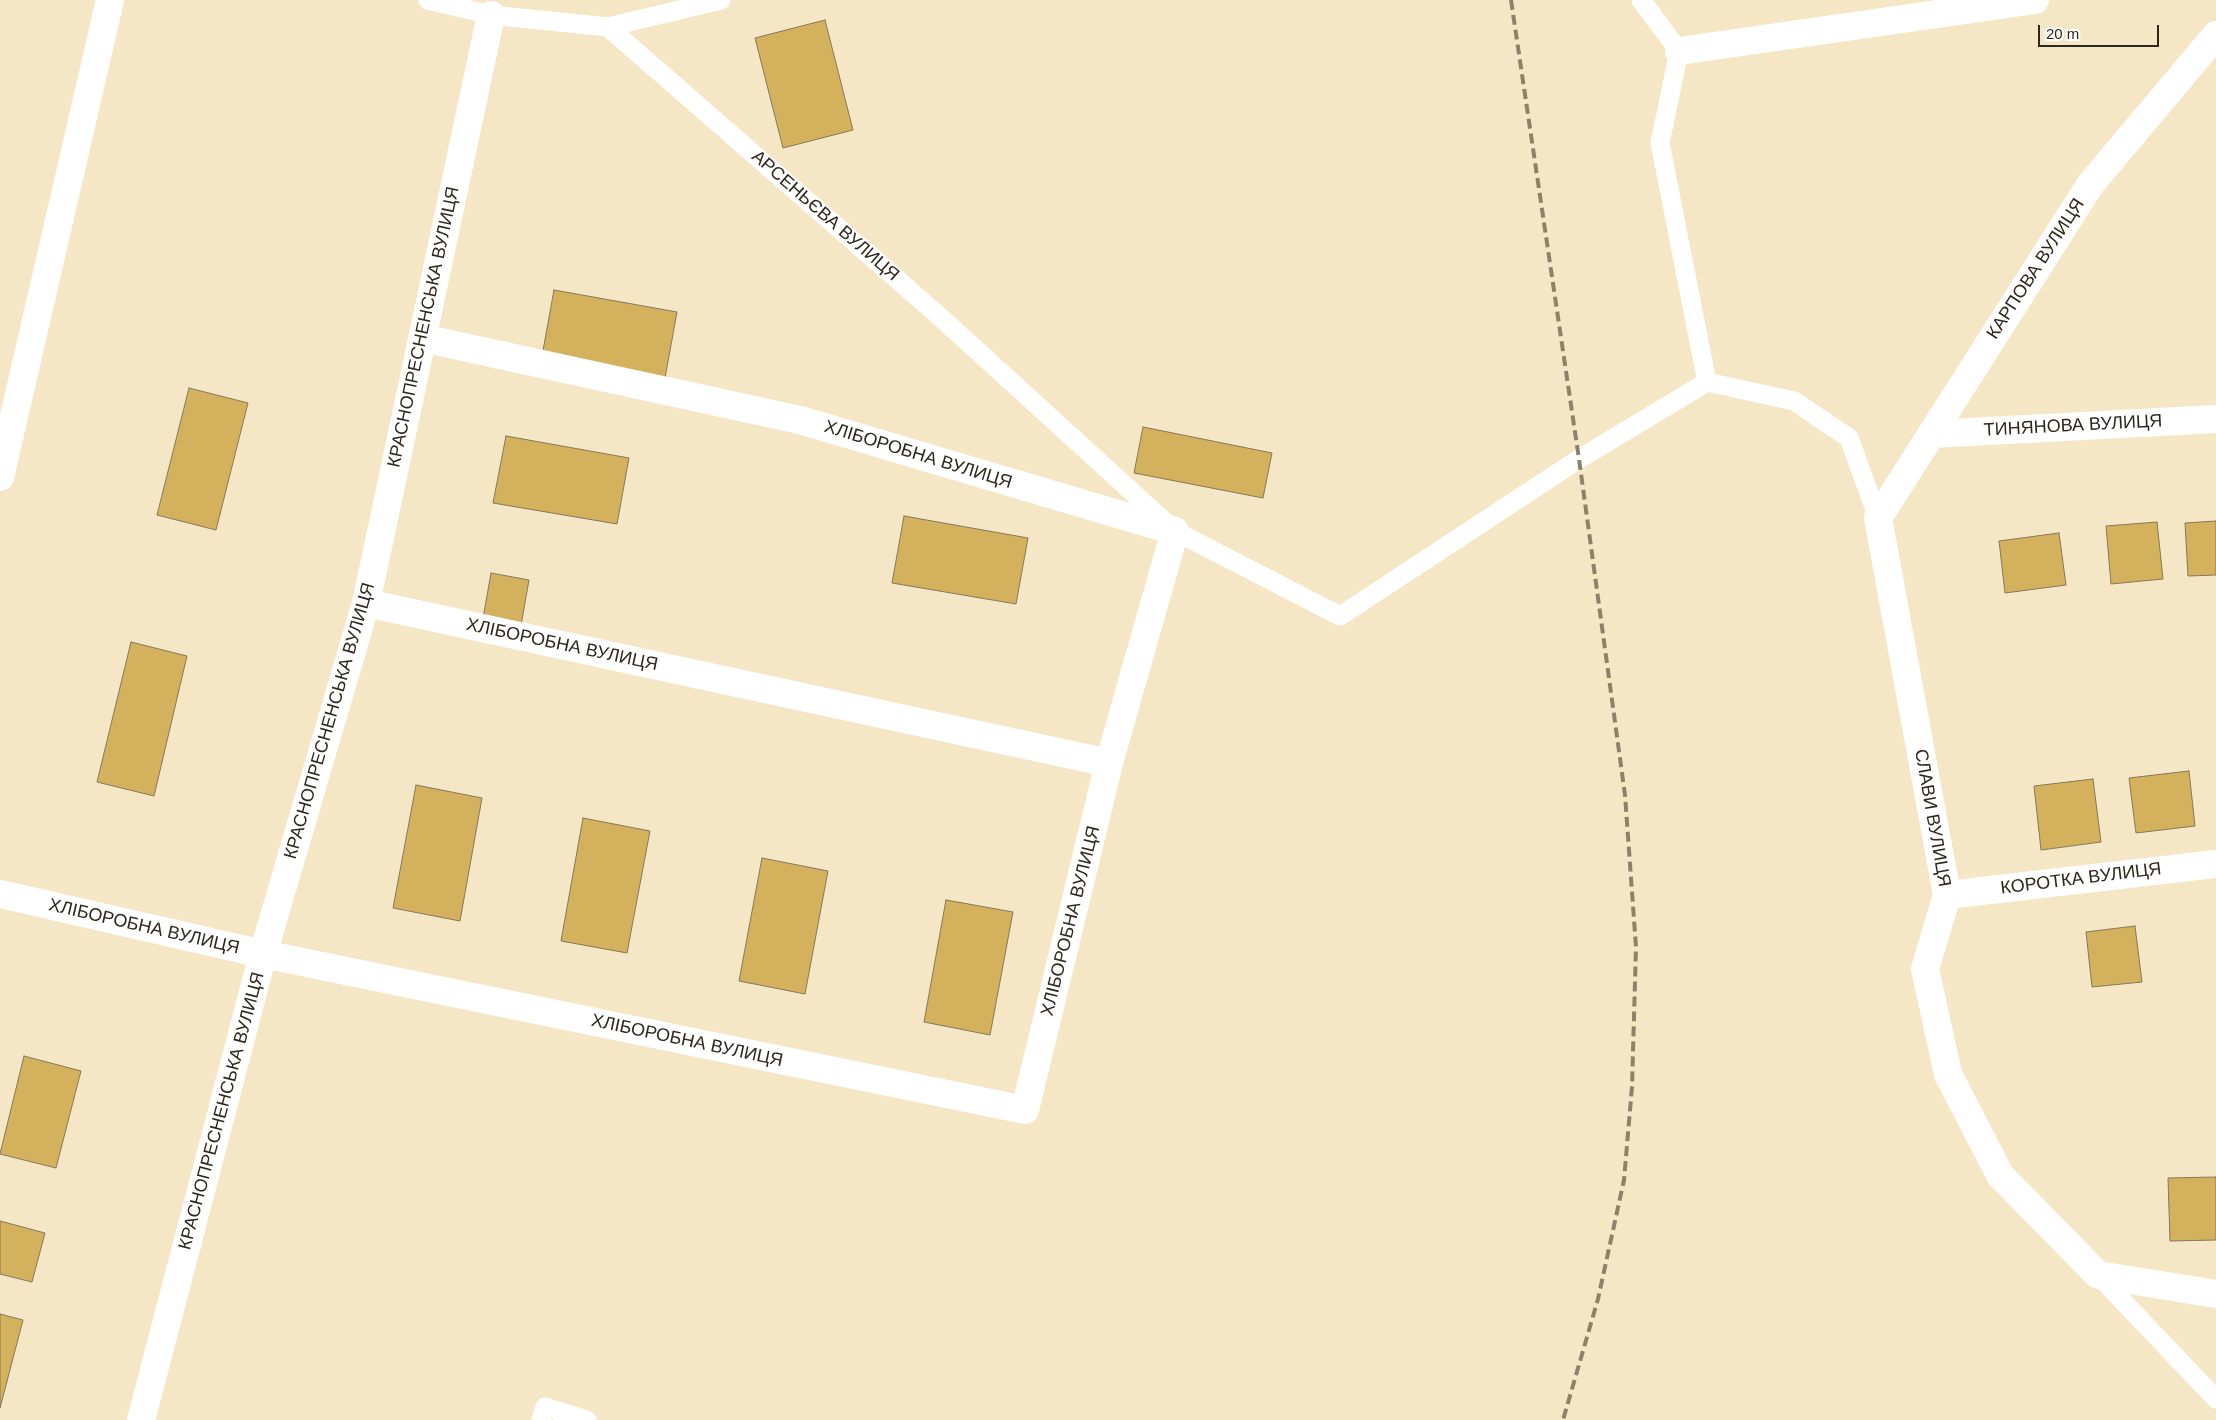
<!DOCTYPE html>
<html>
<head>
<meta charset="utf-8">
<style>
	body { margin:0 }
	#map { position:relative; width:2216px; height:1420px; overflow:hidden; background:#f5e7c6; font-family:Helvetica,sans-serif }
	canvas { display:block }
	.scale { position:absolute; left:2038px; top:25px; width:121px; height:22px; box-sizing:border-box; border:2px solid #2e281c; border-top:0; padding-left:6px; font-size:15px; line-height:18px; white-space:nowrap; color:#2e281c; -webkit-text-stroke:4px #fff; paint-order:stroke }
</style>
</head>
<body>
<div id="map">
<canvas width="2216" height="1420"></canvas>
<div class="scale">20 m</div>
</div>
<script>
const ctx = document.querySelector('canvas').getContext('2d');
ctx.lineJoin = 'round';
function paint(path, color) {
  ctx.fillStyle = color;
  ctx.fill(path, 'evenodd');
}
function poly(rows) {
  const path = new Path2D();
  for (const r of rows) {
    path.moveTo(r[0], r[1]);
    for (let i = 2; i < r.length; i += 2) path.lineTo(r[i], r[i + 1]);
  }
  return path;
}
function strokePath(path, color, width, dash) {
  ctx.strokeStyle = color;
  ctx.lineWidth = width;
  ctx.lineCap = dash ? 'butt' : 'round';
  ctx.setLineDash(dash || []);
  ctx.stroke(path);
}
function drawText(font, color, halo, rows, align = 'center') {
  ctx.font = font + ' Helvetica,sans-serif';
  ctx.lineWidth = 4;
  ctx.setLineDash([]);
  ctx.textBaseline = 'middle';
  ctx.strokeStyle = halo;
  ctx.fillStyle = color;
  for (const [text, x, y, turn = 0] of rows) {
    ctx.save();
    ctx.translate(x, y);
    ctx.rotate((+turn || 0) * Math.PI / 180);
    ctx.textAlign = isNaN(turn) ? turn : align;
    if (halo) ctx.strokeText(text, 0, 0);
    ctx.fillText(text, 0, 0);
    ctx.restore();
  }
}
const building = poly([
	[825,20,853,130,783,148,755,38,825,20],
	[554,290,677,312,665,378,542,356,554,290],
	[189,388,248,403,216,530,157,515,189,388],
	[1143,427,1272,453,1263,498,1134,473,1143,427],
	[506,436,629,458,617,524,493,503,506,436],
	[904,516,1028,538,1016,604,892,583,904,516],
	[2216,521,2216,575,2188,576,2185,523,2216,521],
	[2157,522,2163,579,2111,584,2106,526,2157,522],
	[2059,533,2066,585,2005,593,1999,541,2059,533],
	[491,573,529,580,520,631,482,624,491,573],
	[131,642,187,656,154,796,97,782,131,642],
	[2189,771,2195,826,2136,833,2129,778,2189,771],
	[2093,779,2101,842,2041,850,2034,786,2093,779],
	[416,785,482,798,460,921,393,908,416,785],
	[583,818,650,831,627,953,561,941,583,818],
	[762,858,828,871,805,994,739,981,762,858],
	[946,900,1013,912,990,1035,924,1022,946,900],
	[2135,926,2142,982,2092,987,2086,932,2135,926],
	[24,1056,81,1071,56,1168,0,1154,24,1056],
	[2216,1177,2216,1240,2170,1241,2168,1178,2216,1177],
	[0,1221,45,1233,32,1282,0,1274,0,1221],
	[0,1314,23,1320,0,1408,0,1314]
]);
paint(building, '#d3b15d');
strokePath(building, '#85785a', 1);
strokePath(poly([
	[428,0,491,15,608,27,938,315,1175,531,1340,616,1579,459,1707,382,1794,401,1849,438,1878,518],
	[1641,0,1679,51,1660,143,1707,382],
	[608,27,721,0],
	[2098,1275,2216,1399],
	[541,1420,545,1407,587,1420]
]), '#fff', 19);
strokePath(poly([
	[2216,35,2090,185,1878,518,1947,895,1925,969,1948,1074,2000,1175,2098,1275,2216,1294],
	[1679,51,2035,0],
	[1931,434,2216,419],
	[0,477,110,0],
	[366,603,1109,763],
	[0,894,263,954,1025,1110,1109,763,1175,531,800,420,422,338],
	[1947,895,2216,864],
	[141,1420,263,954,366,603,491,15]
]), '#fff', 28);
strokePath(poly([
	[1511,0,1579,459,1625,795,1636,947,1632,1087,1624,1180,1598,1299,1563,1420]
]), '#8c826c', 4, [10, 5]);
drawText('18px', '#2e281c', '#fff', [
	["АРСЕНЬЄВА ВУЛИЦЯ",825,216,41],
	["КАРПОВА ВУЛИЦЯ",2036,269,-57],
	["КРАСНОПРЕСНЕНСЬКА ВУЛИЦЯ",424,327,-78],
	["ТИНЯНОВА ВУЛИЦЯ",2073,426,-3],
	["ХЛІБОРОБНА ВУЛИЦЯ",918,455,17],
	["ХЛІБОРОБНА ВУЛИЦЯ",562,645,12],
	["КРАСНОПРЕСНЕНСЬКА ВУЛИЦЯ",330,721,-74],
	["СЛАВИ ВУЛИЦЯ",1932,818,80],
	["КОРОТКА ВУЛИЦЯ",2081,879,-7],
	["ХЛІБОРОБНА ВУЛИЦЯ",1071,921,-76],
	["ХЛІБОРОБНА ВУЛИЦЯ",144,927,13],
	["ХЛІБОРОБНА ВУЛИЦЯ",687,1041,12],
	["КРАСНОПРЕСНЕНСЬКА ВУЛИЦЯ",222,1111,-75]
]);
</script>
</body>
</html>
